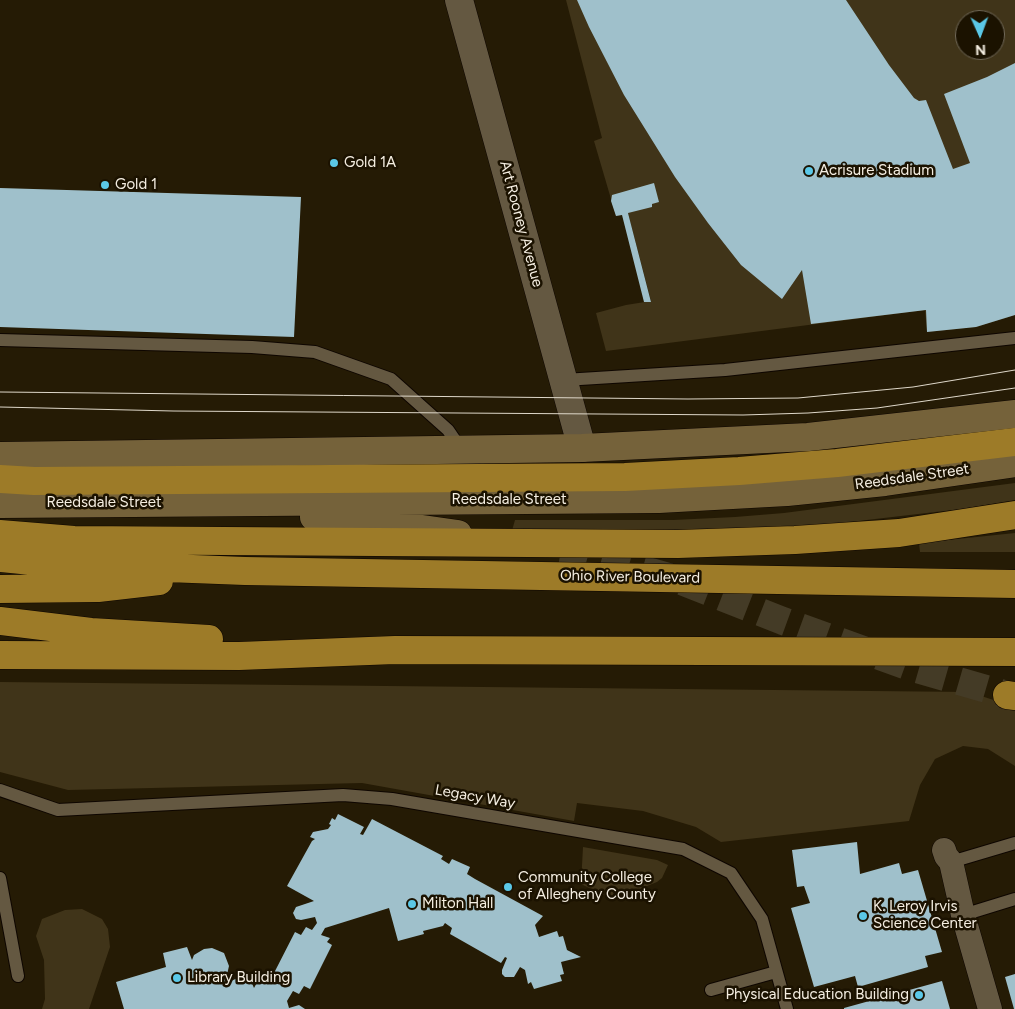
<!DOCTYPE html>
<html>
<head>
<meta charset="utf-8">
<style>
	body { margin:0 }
	#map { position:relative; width:1015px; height:1009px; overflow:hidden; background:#251b05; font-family:Figtree,sans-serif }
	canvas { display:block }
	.north { position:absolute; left:955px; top:10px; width:50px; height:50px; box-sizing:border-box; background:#1b1200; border:1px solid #726a5a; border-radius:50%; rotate:178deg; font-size:14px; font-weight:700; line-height:20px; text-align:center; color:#f5eee1 }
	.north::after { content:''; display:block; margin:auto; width:18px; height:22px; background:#5bc8e7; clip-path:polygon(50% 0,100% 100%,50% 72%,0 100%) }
</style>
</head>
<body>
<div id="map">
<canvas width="1015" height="1009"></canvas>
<div class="north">N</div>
</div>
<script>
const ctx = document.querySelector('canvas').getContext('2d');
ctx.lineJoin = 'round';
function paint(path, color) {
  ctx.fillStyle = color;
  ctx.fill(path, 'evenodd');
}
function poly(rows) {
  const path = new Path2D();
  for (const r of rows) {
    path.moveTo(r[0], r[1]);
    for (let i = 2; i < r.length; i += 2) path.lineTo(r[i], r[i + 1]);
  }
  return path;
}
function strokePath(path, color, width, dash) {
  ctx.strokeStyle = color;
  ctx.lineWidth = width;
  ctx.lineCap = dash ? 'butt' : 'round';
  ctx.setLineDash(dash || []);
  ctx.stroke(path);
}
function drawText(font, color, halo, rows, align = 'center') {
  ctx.font = font + ' Figtree,sans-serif';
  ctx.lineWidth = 5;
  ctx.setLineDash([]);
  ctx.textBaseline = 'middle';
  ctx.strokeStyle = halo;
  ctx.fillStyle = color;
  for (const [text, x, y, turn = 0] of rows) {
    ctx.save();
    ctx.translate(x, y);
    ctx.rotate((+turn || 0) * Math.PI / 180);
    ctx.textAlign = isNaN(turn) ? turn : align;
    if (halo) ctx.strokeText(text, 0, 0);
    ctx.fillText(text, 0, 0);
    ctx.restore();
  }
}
paint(poly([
	[566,0,1015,0,1015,315,976,327,927,332,925,310,606,351,596,313,626,305,651,301,628,213,616,216,594,141,602,138],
	[965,20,995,20,995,50,965,50],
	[1015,483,1015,500,961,509,824,525,712,532,511,534,515,520,673,520,735,517,784,513],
	[1015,533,1015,552,920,552,919,543],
	[0,682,969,692,1015,707,1015,766,988,749,963,746,935,759,920,785,909,821,721,842,696,827,643,811,577,803,574,821,362,783,68,790,0,772],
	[583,847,657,860,668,865,662,878,657,882,637,890,628,890,608,897,581,884],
	[82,909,102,919,108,929,110,947,89,1009,42,1009,45,999,44,960,36,936,42,919,65,910]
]), '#403419');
paint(poly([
	[577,0,846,0,889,65,914,98,919,101,926,100,953,169,970,163,944,94,987,77,1015,63,1015,315,976,327,927,332,926,310,811,324,802,270,782,299,741,265,708,223,675,177,624,95,589,27],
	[654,183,659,202,652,204,652,207,628,213,651,302,644,302,622,215,616,216,611,201,612,195],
	[0,188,301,197,294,337,0,327],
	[338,814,364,827,360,834,363,835,372,819,443,856,441,859,449,864,452,859,470,867,467,874,475,879,543,916,535,925,539,937,557,931,559,937,563,936,567,950,581,957,561,962,564,974,560,975,562,981,534,989,531,982,528,984,525,970,520,967,514,977,505,977,502,974,502,970,507,958,505,957,501,963,450,934,452,928,445,923,443,926,423,931,424,934,398,941,389,908,325,928,321,935,330,938,327,942,332,945,310,989,304,986,299,994,293,991,287,1001,289,1008,299,1005,305,1009,124,1009,116,982,166,967,163,953,187,947,192,960,194,955,204,949,212,948,224,953,229,966,226,979,231,981,242,976,247,978,251,981,254,988,261,975,277,982,278,978,273,975,295,932,301,935,306,927,312,930,317,923,315,917,301,920,296,919,293,913,296,907,314,901,287,886,312,841,315,839,310,837,313,832,328,829,331,825,329,824,332,818,335,820],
	[857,842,860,874,899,863,902,874,918,870,942,952,925,956,928,967,858,987,855,976,814,987,791,908,810,903,804,886,797,887,792,850],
	[1015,974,1015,1009,1014,1009,1005,977],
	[942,981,950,1009,844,1009,844,1008]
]), '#9fc0cb');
strokePath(poly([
	[561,549,580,552,676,579,783,621,910,667,1007,695]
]), '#443b26', 28, [28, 14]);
const service = poly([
	[0,340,252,347,315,352,391,379,448,430,461,449],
	[564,380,725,370,1015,338],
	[0,790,58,810,343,795,392,799,683,849,731,873,762,919,787,1009],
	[951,862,1015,843],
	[0,878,18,976],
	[963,915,1015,899],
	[711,990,776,972]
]);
const minor = poly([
	[944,850,946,856,951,862,963,915,990,1009]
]);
const tertiary = poly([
	[459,0,582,448]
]);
const secondary = poly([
	[0,456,582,448,808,437,1015,414],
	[0,504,659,499,787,492,885,482,1015,463],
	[314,517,380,523,458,534]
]);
const motorway = poly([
	[0,479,34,481,625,477,739,471,837,463,1015,442],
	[0,534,74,540,678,544,795,540,899,533,1015,515],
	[0,558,62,564,245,571,1015,584],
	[0,589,98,588,159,581],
	[0,621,91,632,209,639],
	[0,655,239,656,395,650,1015,652],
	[1007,695,1015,696]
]);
strokePath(service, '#0e0600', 14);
strokePath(minor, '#0e0600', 25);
strokePath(tertiary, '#0e0600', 29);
strokePath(secondary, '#0e0600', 29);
strokePath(motorway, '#0e0600', 29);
strokePath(service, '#645841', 12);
strokePath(minor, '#645841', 24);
strokePath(tertiary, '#645841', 28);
strokePath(secondary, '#75623a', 28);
strokePath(motorway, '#9d7b28', 28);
strokePath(poly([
	[0,392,688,399,798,398,913,387,1015,370],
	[0,407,173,411,743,415,808,413,877,408,1015,388]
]), '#dfd8ca', 1);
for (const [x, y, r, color] of [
	[334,163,5,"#5bc8e7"],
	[809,171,5,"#5bc8e7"],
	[105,185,5,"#5bc8e7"],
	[508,887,5,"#5bc8e7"],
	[412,904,5,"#5bc8e7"],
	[863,916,5,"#5bc8e7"],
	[177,978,5,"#5bc8e7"],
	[919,995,5,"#5bc8e7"]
]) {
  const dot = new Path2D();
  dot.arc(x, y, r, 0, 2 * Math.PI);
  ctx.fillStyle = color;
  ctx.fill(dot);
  strokePath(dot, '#1b1200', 2);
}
drawText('15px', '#f5eee1', '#1b1200', [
	["Gold 1A",344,163],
	["Acrisure Stadium",819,171],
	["Gold 1",115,185],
	["Community College",518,878],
	["of Allegheny County",518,895],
	["Milton Hall",422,904],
	["K. Leroy Irvis",873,907],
	["Science Center",873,924],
	["Library Building",187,978],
	["Physical Education Building",909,995,"right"]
], 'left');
drawText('15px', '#f5eee1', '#1b1200', [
	["Art Rooney Avenue",521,224,75],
	["Reedsdale Street",912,477,-8],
	["Reedsdale Street",509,500],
	["Reedsdale Street",104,503],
	["Ohio River Boulevard",630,577,1],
	["Legacy Way",475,797,10]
]);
</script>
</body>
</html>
